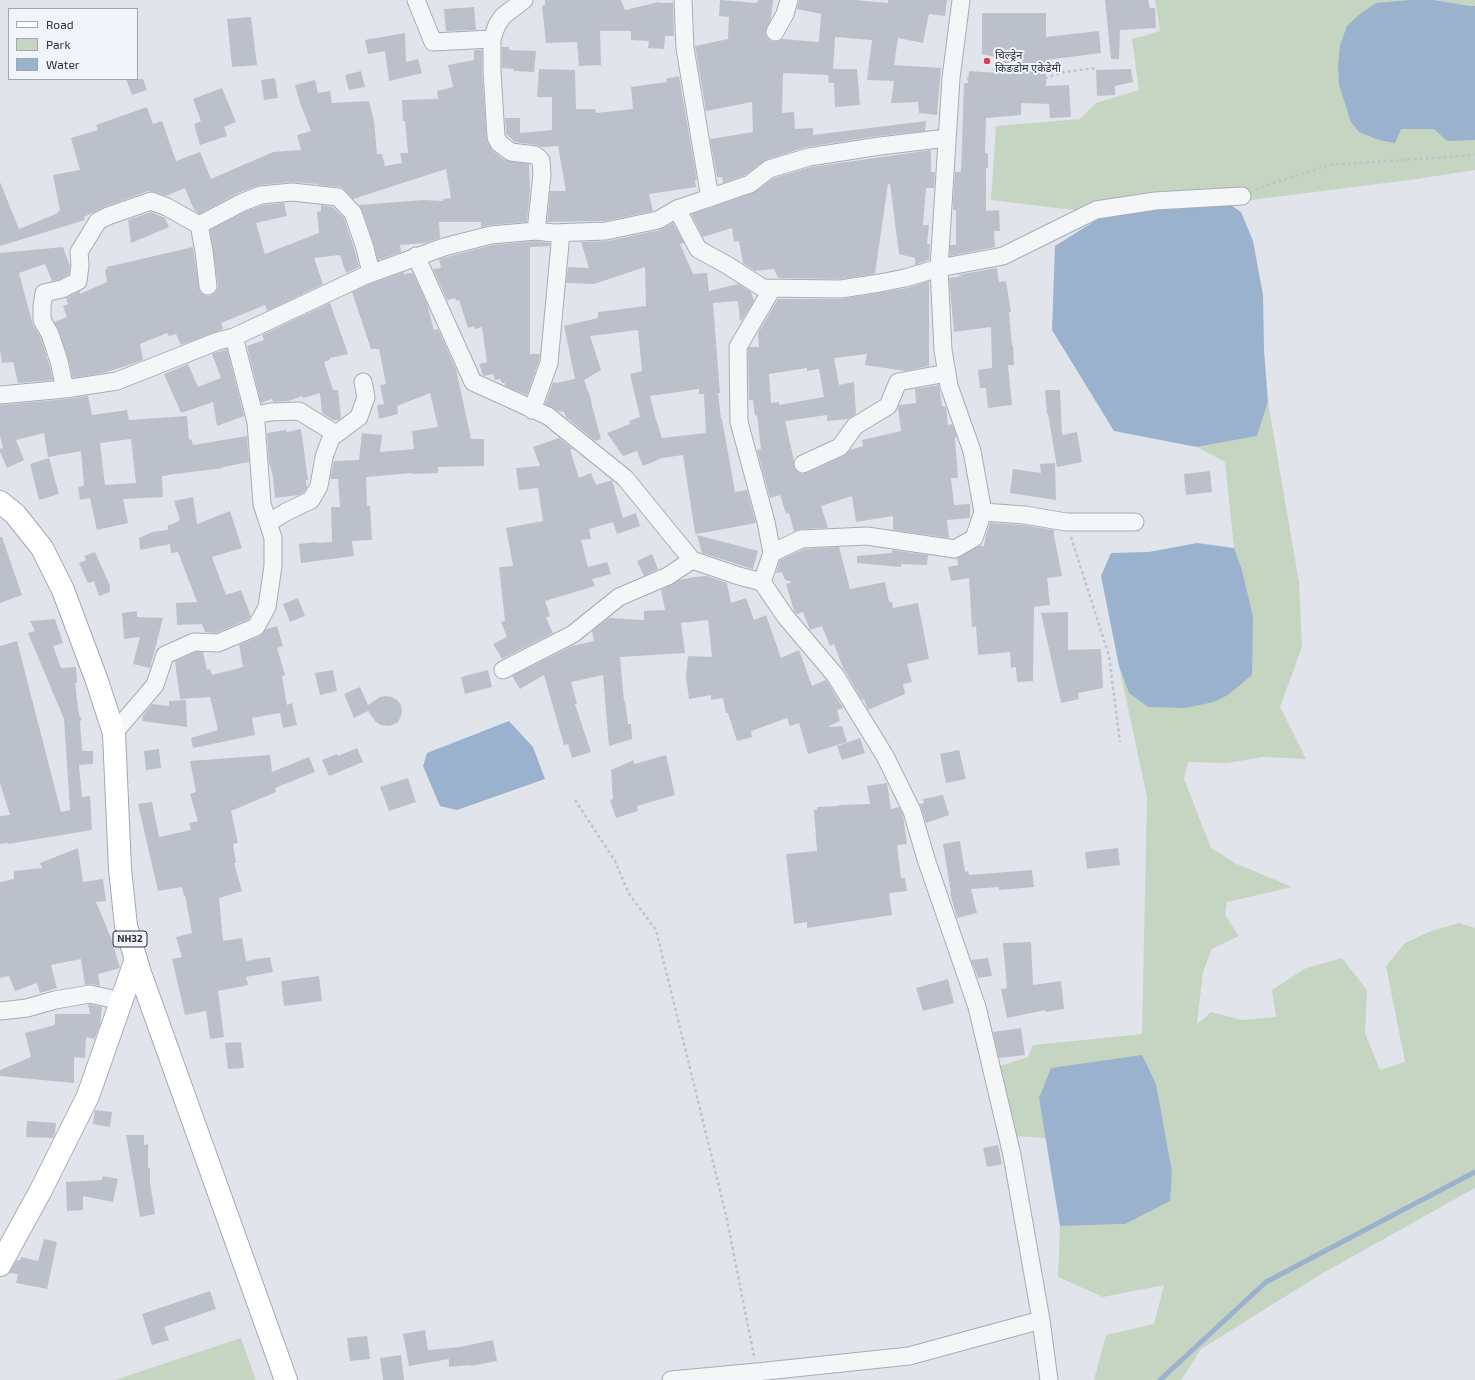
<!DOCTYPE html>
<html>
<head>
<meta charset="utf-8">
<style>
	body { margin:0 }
	#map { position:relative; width:1475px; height:1380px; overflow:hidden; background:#e1e5eb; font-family:"Exo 2",sans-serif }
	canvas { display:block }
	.legend { position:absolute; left:8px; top:8px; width:130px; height:72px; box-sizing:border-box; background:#f1f4f8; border:1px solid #a1a6b0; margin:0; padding:5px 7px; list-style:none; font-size:12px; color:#283244 }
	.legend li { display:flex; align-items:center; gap:8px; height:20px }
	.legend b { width:20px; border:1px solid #a1a6b0 }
</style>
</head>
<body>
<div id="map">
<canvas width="1475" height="1380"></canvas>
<ul class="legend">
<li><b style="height:5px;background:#fff"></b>Road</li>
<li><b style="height:11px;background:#c6d5c1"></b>Park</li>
<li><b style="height:11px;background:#9ab2cd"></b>Water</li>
</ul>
</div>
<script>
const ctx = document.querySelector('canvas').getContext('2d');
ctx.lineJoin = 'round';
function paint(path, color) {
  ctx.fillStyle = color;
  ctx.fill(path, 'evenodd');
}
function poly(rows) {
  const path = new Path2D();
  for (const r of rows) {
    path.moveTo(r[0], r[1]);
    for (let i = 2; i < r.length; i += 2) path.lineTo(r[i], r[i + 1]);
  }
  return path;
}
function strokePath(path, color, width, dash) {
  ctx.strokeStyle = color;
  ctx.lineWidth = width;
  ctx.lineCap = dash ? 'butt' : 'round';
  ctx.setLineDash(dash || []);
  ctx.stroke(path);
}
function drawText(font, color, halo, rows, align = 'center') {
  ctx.font = font + ' "Exo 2","Noto Sans Devanagari",sans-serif';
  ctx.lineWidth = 4;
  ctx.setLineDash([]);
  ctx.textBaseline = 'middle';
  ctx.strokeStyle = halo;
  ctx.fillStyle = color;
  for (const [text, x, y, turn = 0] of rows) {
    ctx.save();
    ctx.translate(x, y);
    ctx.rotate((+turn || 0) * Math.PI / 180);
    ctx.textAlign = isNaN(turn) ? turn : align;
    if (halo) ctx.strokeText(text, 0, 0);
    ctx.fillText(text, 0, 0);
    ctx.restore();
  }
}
paint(poly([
	[1155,0,1475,0,1475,170,1417,179,1228,203,1106,214,991,200,996,126,1080,119,1096,103,1139,90,1132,39,1160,31],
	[1268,402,1299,582,1302,647,1280,707,1306,759,1263,757,1227,763,1188,762,1184,779,1211,848,1237,864,1292,887,1227,902,1225,915,1239,936,1212,949,1203,972,1197,1024,1211,1012,1242,1020,1276,1017,1272,990,1304,969,1342,958,1367,990,1365,1033,1380,1070,1405,1062,1386,966,1405,943,1431,931,1459,923,1475,928,1475,1188,1323,1273,1201,1349,1181,1380,1094,1380,1106,1335,1154,1324,1164,1285,1103,1297,1058,1277,1060,1226,1125,1224,1039,1098,1046,1138,1013,1136,997,1067,1028,1057,1033,1045,1142,1034,1147,797,1119,666,1129,693,1242,570,1234,548,1225,462,1197,447,1257,436],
	[241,1338,256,1380,115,1380]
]), '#c6d5c1');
paint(poly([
	[1410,0,1433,0,1470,6,1475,6,1475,140,1447,141,1434,129,1401,129,1395,143,1379,140,1359,132,1351,122,1339,85,1338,67,1340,45,1347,26,1361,13,1376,3],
	[1228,203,1241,212,1253,241,1263,295,1264,350,1268,402,1257,436,1197,447,1114,431,1052,330,1055,246,1106,214],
	[1197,543,1234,548,1242,570,1253,617,1252,675,1228,695,1214,702,1185,708,1148,707,1129,693,1119,666,1101,576,1111,553,1149,552],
	[509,721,533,747,545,779,457,810,440,806,423,766,427,753],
	[1142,1055,1156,1084,1172,1172,1170,1201,1125,1224,1060,1226,1039,1098,1051,1068]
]), '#9ab2cd');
strokePath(poly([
	[1160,1380,1266,1282,1475,1172]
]), '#9ab2cd', 5);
paint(poly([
	[545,0,621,0,625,10,659,2,659,3,673,3,674,36,665,36,664,49,648,48,649,41,631,40,631,31,600,31,601,65,579,66,577,42,546,43,542,6,545,5],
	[720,0,757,3,758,0,773,0,771,19,765,33,767,37,770,41,775,42,782,39,819,42,821,14,797,9,799,0,855,0,888,3,888,0,947,0,945,16,929,14,923,43,898,38,894,65,941,68,937,115,919,113,918,102,891,103,894,81,867,80,872,40,835,37,833,69,857,69,860,105,835,107,834,83,829,83,828,75,783,73,782,113,794,112,795,129,813,128,813,135,926,121,925,131,878,136,806,147,766,160,745,175,723,183,722,177,717,177,710,139,753,132,752,102,706,111,695,46,728,39,729,17,719,16],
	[1105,0,1148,0,1150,8,1155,8,1156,28,1120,30,1119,59,1111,59],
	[474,7,476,30,446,31,444,9],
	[982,13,1046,13,1046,37,1099,31,1101,53,1046,60,1046,86,1069,85,1071,117,1050,118,1049,104,1021,103,1021,115,986,118,985,153,988,153,988,168,986,168,986,211,999,210,1000,231,994,231,995,247,950,256,950,245,956,245,956,210,953,210,953,200,955,172,961,172,964,83,968,83,969,71,998,73,1000,58,982,54],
	[251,17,257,65,232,67,227,19],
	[405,33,406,62,418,59,422,73,389,81,385,51,368,54,365,40],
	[502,47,509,47,509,50,536,51,534,72,513,71,514,69,502,68],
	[474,50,482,50,482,72,487,141,493,151,505,160,529,164,530,190,527,222,490,225,481,227,481,222,439,222,440,238,425,243,400,245,401,252,378,260,374,245,362,210,359,205,424,200,443,201,443,199,451,198,446,169,353,199,345,190,340,187,318,185,318,184,291,182,260,185,238,193,199,214,194,210,185,188,166,196,155,192,148,191,104,207,84,217,85,220,0,246,0,182,19,229,58,213,57,212,60,211,53,175,80,170,71,138,98,130,96,125,147,107,153,124,162,121,176,161,200,152,211,179,273,152,301,150,297,135,311,131,300,103,295,85,315,80,318,93,330,91,332,103,369,101,374,121,377,154,382,154,385,166,402,163,400,153,408,153,405,121,403,121,402,100,438,99,437,91,453,87,448,65,474,60],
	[539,69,575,70,576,109,595,109,596,113,633,109,631,87,667,82,666,79,679,76,697,180,695,180,696,187,649,194,653,211,605,221,547,222,550,191,566,191,558,146,542,147,536,145,515,142,506,134,505,118,520,118,520,133,552,130,552,97,537,97],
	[1131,69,1133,82,1115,86,1115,95,1097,96,1096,70],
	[361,71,365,87,349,90,345,75],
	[275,78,278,98,264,100,261,80],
	[126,79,143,79,147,90,132,95],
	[222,88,236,122,224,127,227,136,200,145,194,124,201,121,193,99],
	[931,150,931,172,935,172,934,188,926,188,923,225,929,225,927,244,930,244,929,260,915,265,915,258,899,254,890,184,888,184,875,274,840,279,778,278,774,269,755,271,743,263,739,241,734,242,732,228,703,237,692,216,692,214,753,193,774,178,811,167],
	[284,203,287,216,256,223,265,254,319,233,317,212,321,211,321,205,333,207,344,218,355,251,359,267,346,273,340,255,314,258,323,284,267,311,265,305,221,323,223,329,181,345,176,334,169,336,167,333,140,344,143,360,126,366,103,373,73,378,68,358,59,331,54,322,67,317,63,306,68,304,66,298,80,291,80,294,107,282,105,270,107,269,107,267,193,247,200,292,204,295,209,296,214,294,217,290,218,285,210,230,247,211,263,205],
	[151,212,165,218,169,227,131,243,128,220],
	[673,223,684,243,680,244,693,274,707,273,709,291,738,284,751,292,754,301,742,320,740,321,738,301,713,303,720,393,718,393,721,419,722,419,735,492,747,490,756,523,697,534,695,533,683,455,662,458,643,466,637,451,623,456,607,433,630,424,629,421,640,417,630,374,642,371,638,330,590,336,601,370,584,380,592,402,591,402,601,439,595,441,566,417,564,412,558,411,545,404,553,382,556,383,575,379,564,326,598,318,598,312,646,306,645,267,594,284,566,283,568,267,589,268,581,242,608,241,660,230],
	[699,389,699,394,704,394,706,433,662,438,655,416,650,396],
	[536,241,550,243,550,246,530,247,530,354,540,354,539,361,527,395,505,386,505,383,502,383,500,379,495,380,493,374,484,376,483,375,479,364,487,362,482,327,475,329,474,326,468,328,459,300,456,301,455,298,447,300,433,269,441,268,439,259,447,257,493,245],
	[63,247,70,266,69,274,59,280,52,281,45,264,19,273,33,325,41,338,49,364,53,380,18,383,13,362,2,363,0,349,0,253],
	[996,268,997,268,999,282,1006,281,1011,312,1009,312,1012,346,1013,345,1014,365,1008,365,1012,405,988,408,986,388,980,388,978,370,992,368,991,327,954,332,949,278,962,276,957,275],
	[404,272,404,274,413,273,427,304,434,330,438,329,456,369,471,439,484,439,484,466,438,467,438,473,412,474,412,473,366,477,367,506,370,506,372,540,352,541,354,556,301,563,299,544,316,542,317,543,332,542,331,507,340,507,338,479,330,479,334,461,359,460,362,433,382,435,380,452,414,449,412,431,438,427,430,393,397,406,398,414,379,419,377,405,384,404,380,385,386,384,379,349,371,349,352,292,368,285],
	[929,281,929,366,905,371,865,365,867,354,834,358,839,385,854,382,856,414,848,419,827,421,827,415,785,421,794,460,794,468,798,472,802,474,807,473,844,456,850,450,863,446,862,440,901,431,898,408,899,405,916,403,915,389,939,385,942,406,946,407,948,425,952,424,957,437,955,438,958,478,951,478,954,505,970,504,970,518,947,520,949,538,893,530,893,516,856,522,852,496,821,506,828,528,801,529,794,531,789,513,786,514,780,495,770,498,757,450,761,449,757,415,755,416,753,400,749,400,748,350,749,347,759,347,758,333,778,299,842,299,907,288],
	[807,368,807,371,819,369,824,397,779,405,779,402,771,403,769,374],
	[330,303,348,354,330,358,330,360,324,362,333,390,338,390,341,418,339,420,333,420,322,413,320,393,303,398,302,396,288,401,273,402,272,399,261,403,247,346,264,340,262,335],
	[227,349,244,416,217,426,213,402,181,413,164,374,188,364,198,387,221,378,212,354],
	[1045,390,1060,390,1062,435,1077,432,1082,462,1057,467,1048,414,1047,414],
	[88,396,92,415,127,410,129,420,187,416,189,440,191,439,193,445,247,436,249,462,223,467,223,468,167,475,167,476,162,476,163,497,123,499,128,523,97,530,90,498,80,500,78,487,84,486,81,451,48,457,44,433,16,440,24,460,7,468,0,452,0,449,3,448,0,436,0,405,66,399],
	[131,439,136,483,105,485,100,443],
	[301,429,308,480,306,480,307,488,304,492,299,495,275,498,273,477,270,465,269,465,267,433,286,430,287,432],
	[559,438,573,449,570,450,579,478,591,473,596,485,612,480,623,518,636,513,640,526,617,534,613,522,589,529,591,539,581,540,588,567,607,562,611,574,592,579,595,586,545,601,550,616,546,618,553,633,502,659,493,644,507,637,501,622,505,621,499,567,513,566,506,528,543,521,538,488,519,490,516,468,540,466,533,447],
	[49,458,59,494,39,500,30,464],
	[1055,463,1056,500,1010,493,1013,469,1041,473,1040,464],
	[1210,471,1212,492,1186,495,1184,474],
	[193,497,197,524,230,511,242,548,212,557,226,595,241,590,251,616,249,619,216,633,205,632,202,624,177,625,176,603,197,602,178,552,171,553,170,544,140,550,139,538,152,532,168,530,168,525,173,524,180,520,174,501],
	[990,523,1024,525,1054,530,1054,535,1062,576,1047,578,1050,605,1034,607,1033,681,1017,682,1016,667,1011,668,1010,652,978,655,976,626,972,627,969,578,951,581,948,567,958,565,957,558,979,546,984,546,986,535],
	[697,535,758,551,753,569,702,553],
	[0,537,2,537,22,595,0,603],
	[839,547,850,589,885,582,889,602,892,602,893,608,918,603,929,659,907,664,912,682,903,684,905,694,868,710,864,699,862,700,843,668,834,644,830,646,822,626,810,630,803,612,797,614,794,611,786,584,792,582,785,580,782,572,776,573,780,560,804,549],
	[892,550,928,555,927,565,901,564,901,567,857,563,857,556,892,553],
	[95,552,110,586,110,592,99,596,94,581,88,583,79,563,86,560,84,556],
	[652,554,658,569,644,576,637,561],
	[707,576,727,583,731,603,746,598,754,620,766,615,781,658,799,650,812,686,826,680,827,681,843,708,837,710,840,721,829,726,829,727,842,726,847,742,808,754,799,723,790,726,787,718,751,731,752,737,737,741,728,713,726,713,723,698,711,700,711,695,689,699,686,677,688,656,712,657,708,620,681,623,685,653,620,657,624,701,625,700,628,724,631,724,632,739,609,746,603,675,571,682,577,704,575,704,591,752,572,758,568,744,564,745,544,675,520,689,512,676,572,646,594,641,592,631,609,618,644,620,644,611,665,610,661,590,679,580,695,577],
	[298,598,305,616,290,622,283,604],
	[137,611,137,617,163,618,150,668,133,664,140,637,124,639,122,613],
	[1068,612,1068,650,1101,649,1103,688,1078,693,1079,699,1061,703,1041,613],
	[55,619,63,643,53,646,61,668,76,667,77,683,75,683,79,715,82,720,80,721,82,751,93,751,93,764,79,765,82,797,90,796,92,830,8,844,8,843,0,844,0,816,10,815,0,783,0,646,17,641,61,812,70,810,64,719,28,633,35,631,30,621],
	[277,626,283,646,277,648,285,675,282,676,287,705,292,703,297,725,283,728,280,713,252,718,255,735,193,748,191,738,218,730,210,697,180,699,175,661,196,652,203,652,207,670,210,669,212,675,243,667,239,645,260,636,266,629],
	[333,670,337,691,320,695,315,673],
	[488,670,492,687,465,694,461,677],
	[360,687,368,705,380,697,386,696,392,697,397,700,401,705,402,711,401,716,398,722,393,725,387,726,381,725,376,722,368,711,354,718,344,694],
	[186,700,187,727,142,721,143,715,152,704,169,706,169,701],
	[860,738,865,753,842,760,837,746],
	[357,748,363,762,329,776,322,760,337,754,338,756],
	[159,749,161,768,146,770,144,751],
	[959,750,966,779,946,783,940,754],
	[270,755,272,772,309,757,315,772,275,788,276,792,231,811,238,843,233,844,236,863,234,863,242,891,219,898,223,941,242,938,246,961,270,957,273,972,246,977,248,985,218,991,224,1037,210,1039,206,1011,185,1015,172,959,182,957,176,937,192,933,185,895,184,896,182,887,158,891,138,804,152,802,159,837,191,830,189,823,198,821,190,794,196,792,190,761],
	[666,755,675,795,637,806,638,811,616,818,610,800,613,799,611,770,634,760,634,764],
	[408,778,416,802,389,811,380,787],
	[887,783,891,809,899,807,903,815,907,844,897,845,901,878,905,878,907,891,889,893,892,915,807,928,807,922,794,924,786,854,817,851,814,810,817,810,817,807,839,806,839,805,870,804,867,786],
	[943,795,949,815,926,823,920,804,924,803,923,799],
	[960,841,965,872,968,871,969,875,1032,870,1034,887,999,890,999,887,971,889,977,913,957,918,950,893,951,893,943,844],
	[78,848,83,882,103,879,106,901,96,902,111,938,120,968,98,974,100,986,92,984,85,985,81,959,51,965,57,988,40,993,37,983,15,991,9,976,0,978,0,882,14,879,14,871,42,868,40,863],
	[1118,848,1120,865,1087,869,1085,852],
	[1031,942,1033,985,1061,981,1064,1009,1045,1012,1045,1010,1007,1018,1001,989,1007,988,1003,943],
	[988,958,992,976,978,978,971,960],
	[319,976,322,1001,284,1006,281,981],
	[948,979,954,1003,923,1011,916,988],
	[88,1004,102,1007,100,1025,94,1040,94,1039,86,1037,85,1058,74,1057,74,1083,0,1076,0,1070,31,1057,25,1033,55,1025,55,1014,90,1014],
	[1021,1028,1025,1055,999,1058,993,1032],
	[241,1042,244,1068,228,1069,225,1043],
	[95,1110,112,1112,110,1127,93,1124],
	[27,1121,56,1123,55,1134,53,1138,26,1137],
	[126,1135,144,1135,144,1145,148,1144,148,1168,150,1168,150,1183,155,1214,140,1217],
	[998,1145,1002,1164,987,1167,983,1148],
	[103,1176,118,1179,113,1202,83,1196,83,1210,67,1211,66,1182,102,1180],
	[44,1239,57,1242,47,1289,16,1283,18,1274,9,1273,17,1260,20,1260,21,1257,38,1261],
	[210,1291,216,1309,164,1327,169,1340,152,1345,142,1314],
	[425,1330,428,1350,460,1347,493,1340,497,1361,471,1366,471,1365,449,1367,449,1359,409,1366,403,1334],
	[367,1336,370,1359,350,1361,347,1338],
	[401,1355,404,1380,383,1380,380,1358]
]), '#bbc0cb');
const street = poly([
	[416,0,433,42,492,39],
	[524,0,503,16,497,25,492,39,492,71,496,137,499,143,511,152,535,155,539,158,541,161,542,174,536,231],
	[683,0,685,48,710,198],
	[961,0,951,78,939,268,943,350,949,386,972,451,983,512],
	[775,32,785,14,789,0],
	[677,209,698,249,727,265,763,288,841,289,880,283,905,278,939,268,1003,256,1096,210,1155,201,1242,196],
	[199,225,204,251,208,286],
	[416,256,473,382,548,416,625,478,692,560,739,576,762,582,785,616,835,675,885,756,912,811,926,859,977,1007,1012,1155,1041,1320,1049,1380],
	[65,389,59,361,50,334,42,320,42,306,44,293,62,289,78,281,80,265,79,252,98,221,108,216,151,201,167,207,199,225,243,202,261,195,292,192,338,197,353,213,365,248,371,273],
	[0,395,65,389,117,381,218,341,234,337,364,276,444,247,491,235,536,231,553,233,606,231,658,220,677,209,750,184,769,169,809,157,880,146,947,138],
	[532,410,549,363,561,233],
	[254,415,271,412,299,411,336,434],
	[803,464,840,447,855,426,888,406,898,382,947,373],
	[268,523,286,512,311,500,319,486,324,457,331,438,359,417,366,397,363,382],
	[772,553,766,522,739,422,738,347,772,289],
	[762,582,772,553,801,539,867,536,955,549,974,538,983,512,1025,515,1066,522,1135,522],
	[503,670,573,634,619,597,668,576,692,560],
	[114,733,155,685,165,655,194,642,218,643,256,627,267,607,273,566,273,538,262,504,256,422,234,337],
	[0,1011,27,1008,55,1000,90,994,121,1001],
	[671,1380,757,1372,909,1356,1041,1320]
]);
const secondary = poly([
	[0,1265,41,1190,88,1096,136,959]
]);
const primary = poly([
	[0,502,15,514,42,548,63,590,97,681,114,733,120,869,126,926,139,970,286,1380]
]);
strokePath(street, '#a6acb6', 19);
strokePath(secondary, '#a6acb6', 24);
strokePath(primary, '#9fa8b7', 24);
strokePath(poly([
	[967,79,1001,81,1043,79,1064,72,1097,68],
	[1256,190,1267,185,1329,165,1475,155],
	[1071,537,1109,656,1120,742],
	[575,800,615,861,629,894,656,930,726,1215,754,1356]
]), '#bfc3c9', 2.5, [3, 3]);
strokePath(street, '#f4f6f8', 17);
strokePath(secondary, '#fff', 22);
strokePath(primary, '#fff', 22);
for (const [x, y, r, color] of [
	[987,61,4,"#d73e53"]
]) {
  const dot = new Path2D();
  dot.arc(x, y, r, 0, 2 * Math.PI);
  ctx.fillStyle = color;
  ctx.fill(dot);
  strokePath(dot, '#f1f4f8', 1.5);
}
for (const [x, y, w] of [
	[130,939,34]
]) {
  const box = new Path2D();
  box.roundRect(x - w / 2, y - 8, w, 16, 3);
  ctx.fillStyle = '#f1f4f8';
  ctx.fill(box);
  strokePath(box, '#283244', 1);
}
drawText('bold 10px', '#283244', null, [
	["NH32",130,939]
]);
drawText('11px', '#283244', '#f1f4f8', [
	["चिल्ड्रेन",995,55],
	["किङडोम एकेडेमी",995,68]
], 'left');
</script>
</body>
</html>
